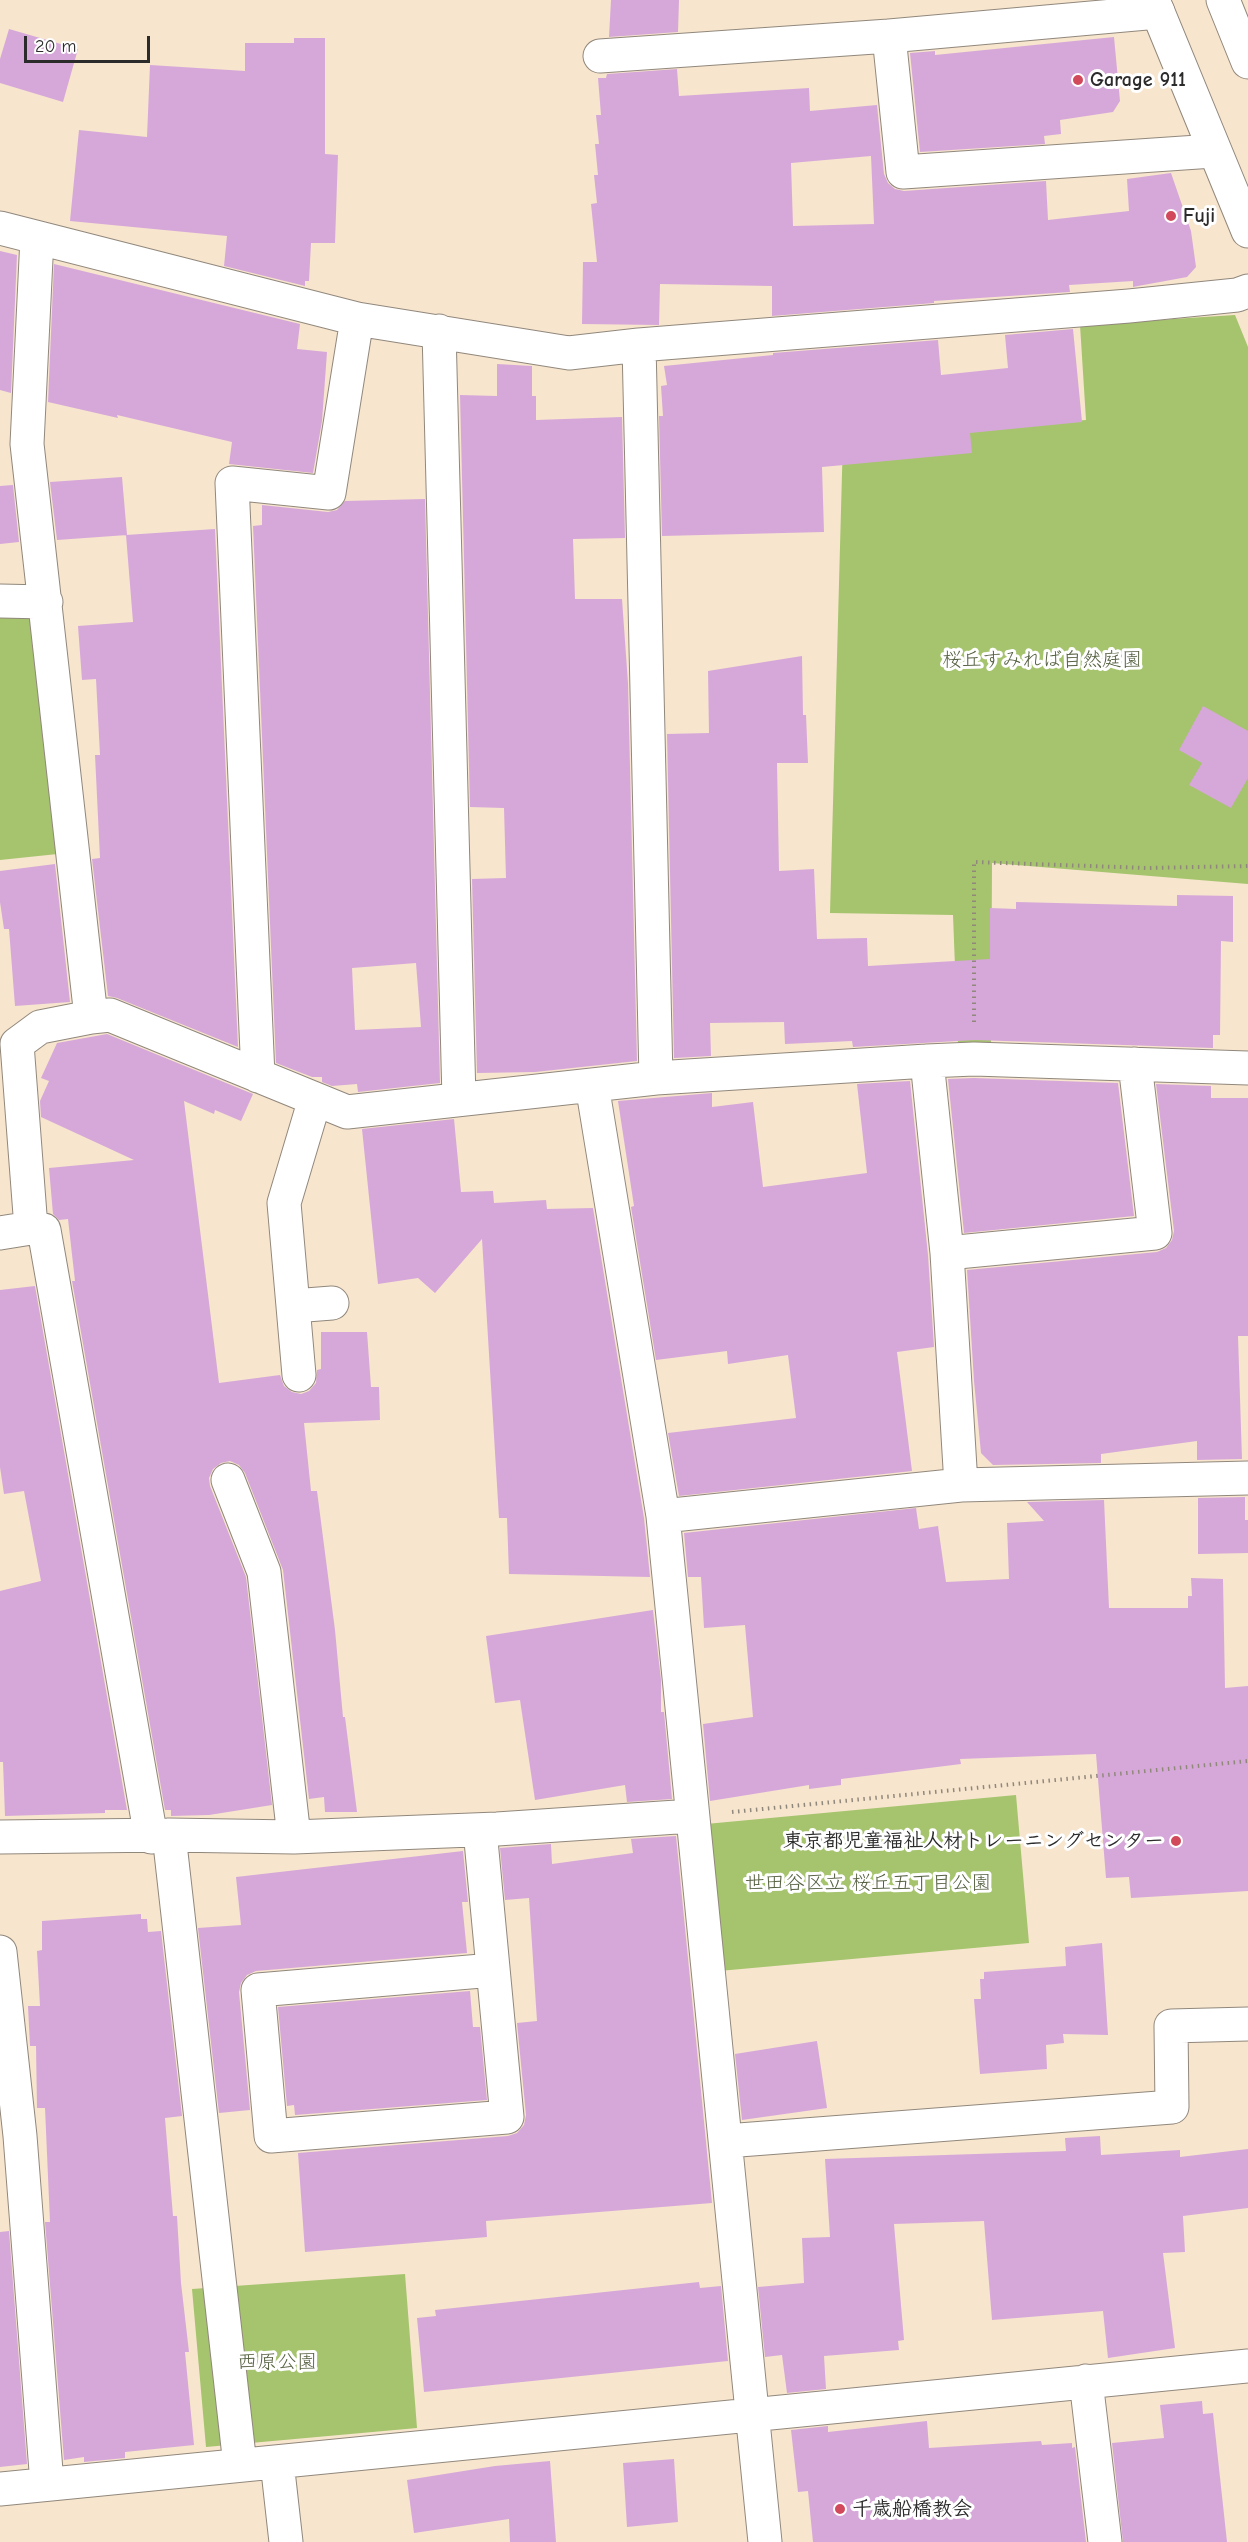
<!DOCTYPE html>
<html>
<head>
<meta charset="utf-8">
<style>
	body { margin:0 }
	#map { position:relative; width:1248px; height:2542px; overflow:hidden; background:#f7e5ce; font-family:"Comic Neue",sans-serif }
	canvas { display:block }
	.scale { position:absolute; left:24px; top:36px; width:126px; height:27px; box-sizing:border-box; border:3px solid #2b2b2b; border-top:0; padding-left:8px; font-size:18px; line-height:21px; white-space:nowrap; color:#2b2b2b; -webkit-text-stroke:4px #fff; paint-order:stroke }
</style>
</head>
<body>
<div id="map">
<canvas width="1248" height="2542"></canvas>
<div class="scale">20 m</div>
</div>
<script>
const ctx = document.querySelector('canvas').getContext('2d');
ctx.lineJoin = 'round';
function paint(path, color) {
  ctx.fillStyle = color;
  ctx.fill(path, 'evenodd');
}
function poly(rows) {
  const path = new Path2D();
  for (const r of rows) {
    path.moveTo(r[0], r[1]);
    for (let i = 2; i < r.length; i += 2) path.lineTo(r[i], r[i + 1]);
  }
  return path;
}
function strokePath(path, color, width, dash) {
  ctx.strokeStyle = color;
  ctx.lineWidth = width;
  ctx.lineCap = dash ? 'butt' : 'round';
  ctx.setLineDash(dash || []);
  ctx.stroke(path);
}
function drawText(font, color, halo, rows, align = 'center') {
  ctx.font = font + ' "Comic Neue","Klee One",sans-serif';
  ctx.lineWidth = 6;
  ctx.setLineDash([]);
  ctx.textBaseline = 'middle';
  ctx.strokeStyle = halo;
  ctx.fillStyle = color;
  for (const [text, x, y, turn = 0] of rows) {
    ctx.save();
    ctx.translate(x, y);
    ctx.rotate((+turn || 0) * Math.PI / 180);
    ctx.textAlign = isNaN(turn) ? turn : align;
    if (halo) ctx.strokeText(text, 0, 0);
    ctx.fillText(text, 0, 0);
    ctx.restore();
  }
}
paint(poly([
	[1235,315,1248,347,1248,884,992,863,991,1045,958,1044,953,915,830,913,843,437,1086,420,1080,325],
	[0,609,38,610,67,853,0,860],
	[1016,1795,1029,1943,719,1971,706,1824],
	[405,2274,417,2428,206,2447,192,2289]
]), '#a5c46d');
paint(poly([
	[611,0,679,0,678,32,609,37],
	[9,29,78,49,63,102,0,83,0,59],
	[1114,37,1120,101,1113,112,1060,120,1061,134,1044,136,1045,144,920,152,910,53,935,51,935,55],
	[294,38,325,38,325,154,338,155,335,243,311,243,309,281,305,281,305,286,224,266,227,236,70,221,79,130,147,137,150,65,245,71,245,43,294,43],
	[677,69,679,96,809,88,810,111,877,105,884,174,888,183,895,189,904,191,1046,181,1048,220,1129,211,1127,179,1171,173,1191,231,1196,267,1187,277,1138,286,1133,287,1133,281,1069,285,1070,292,934,301,934,303,772,316,772,286,660,284,659,325,582,324,583,262,597,262,591,204,597,203,594,175,598,175,595,144,599,144,596,115,601,115,598,78,606,78,607,74],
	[871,156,874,224,793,226,791,163],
	[0,251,17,255,11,393,0,390],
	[54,264,300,324,297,349,327,352,322,421,313,473,229,464,232,442,117,415,118,418,48,402],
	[1073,329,1082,422,970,433,972,453,822,467,824,532,662,536,659,416,663,416,661,386,667,385,664,366,773,355,773,353,938,340,941,375,1008,368,1005,335],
	[497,364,532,366,532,396,536,396,536,420,622,417,625,538,573,539,575,599,622,599,628,683,637,1061,535,1072,477,1073,472,879,506,878,504,808,470,807,460,395,497,396],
	[122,477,127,535,57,540,50,482],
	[13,485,19,542,0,544,0,486],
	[425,499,440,1083,358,1092,357,1084,332,1086,322,1082,322,1077,312,1077,276,1063,253,526,262,525,262,505,328,512,337,510,345,501],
	[416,963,421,1027,355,1030,352,968],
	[215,529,238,1047,117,998,108,996,92,859,100,858,95,755,100,755,96,679,82,680,78,626,133,622,126,535],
	[802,656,803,715,806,715,808,763,777,763,779,871,814,869,817,939,867,938,868,966,990,959,990,908,1016,909,1016,902,1177,906,1177,895,1233,896,1233,942,1221,941,1220,1035,1213,1035,1213,1048,975,1040,853,1047,852,1041,785,1044,784,1022,710,1023,711,1056,674,1058,667,734,709,733,708,671],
	[1203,706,1248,731,1248,778,1231,808,1189,785,1202,763,1179,750],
	[55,864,70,1002,15,1006,9,929,4,929,0,902,0,871],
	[107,1034,253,1094,241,1121,215,1110,214,1114,184,1101,219,1383,280,1375,284,1386,292,1392,301,1394,309,1391,316,1383,317,1370,321,1369,321,1332,367,1332,371,1387,379,1387,380,1420,304,1423,311,1491,317,1491,335,1630,343,1717,345,1717,357,1812,325,1812,324,1797,309,1799,283,1570,245,1473,239,1465,230,1461,221,1463,213,1469,209,1478,210,1486,246,1577,272,1805,209,1815,171,1816,171,1810,165,1810,72,1281,75,1281,68,1219,59,1220,53,1214,49,1168,134,1160,41,1117,40,1101,49,1081,41,1078,57,1043],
	[974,1078,1118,1083,1134,1216,964,1233,948,1079],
	[910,1081,928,1255,934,1347,897,1352,912,1471,679,1496,668,1433,796,1418,788,1355,728,1364,727,1351,656,1360,631,1207,634,1206,618,1101,712,1093,712,1107,753,1102,763,1187,867,1173,857,1084],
	[1156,1084,1211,1086,1211,1098,1248,1098,1248,1336,1238,1336,1242,1459,1197,1460,1197,1441,1101,1454,1101,1463,993,1465,981,1453,974,1381,967,1270,1157,1252,1166,1248,1172,1240,1174,1231],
	[454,1119,461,1192,493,1191,494,1203,546,1200,547,1209,593,1208,644,1518,650,1577,509,1574,507,1518,499,1518,482,1239,435,1293,418,1278,378,1284,362,1129],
	[35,1286,127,1810,105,1810,105,1813,5,1816,3,1762,0,1762,0,1591,41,1581,24,1491,4,1494,0,1467,0,1290],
	[1245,1497,1245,1520,1248,1520,1248,1553,1198,1554,1198,1498],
	[1104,1500,1109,1608,1188,1608,1188,1596,1192,1596,1191,1578,1223,1579,1225,1688,1248,1686,1248,1891,1131,1898,1129,1877,1106,1878,1096,1754,960,1759,961,1764,841,1779,841,1785,809,1789,809,1785,710,1801,703,1724,753,1717,745,1625,704,1628,701,1577,688,1577,684,1533,916,1508,919,1529,938,1526,946,1582,1009,1579,1007,1523,1044,1521,1027,1502],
	[653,1610,661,1680,661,1712,664,1712,672,1799,627,1802,625,1785,535,1800,520,1700,495,1703,486,1636],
	[676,1836,712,2203,486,2221,487,2237,305,2252,298,2153,508,2136,517,2133,524,2125,526,2115,517,2023,537,2021,529,1898,505,1900,500,1848,551,1844,552,1864,633,1853,631,1839],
	[463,1851,468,1902,462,1902,467,1953,256,1971,247,1975,241,1983,239,1992,250,2110,219,2113,198,1928,241,1925,236,1877],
	[141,1914,141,1919,147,1919,148,1932,161,1931,182,2116,165,2118,173,2216,177,2216,181,2283,189,2352,185,2352,194,2445,125,2452,125,2458,84,2462,84,2457,64,2460,45,2222,50,2222,45,2108,37,2108,36,2046,30,2046,28,2006,40,2006,37,1951,42,1950,42,1921],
	[1102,1943,1108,2035,1063,2034,1064,2043,1046,2045,1047,2069,980,2074,974,1999,981,1999,980,1979,984,1979,984,1972,1066,1966,1065,1947],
	[470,1991,473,2027,480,2027,487,2100,295,2115,294,2105,287,2106,278,2007],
	[817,2041,827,2108,742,2120,735,2054],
	[1100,2136,1101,2155,1180,2150,1180,2157,1248,2149,1248,2208,1183,2216,1185,2252,1163,2253,1175,2348,1108,2358,1103,2311,992,2320,984,2221,894,2224,904,2340,898,2341,899,2350,824,2356,826,2389,787,2393,782,2355,765,2357,758,2287,804,2283,802,2238,830,2237,825,2159,1066,2151,1065,2138],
	[9,2231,27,2464,0,2467,0,2232],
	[699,2282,700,2288,721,2286,728,2361,424,2392,417,2318,436,2316,435,2310],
	[1202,2401,1203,2414,1213,2413,1227,2542,1123,2542,1112,2443,1164,2438,1160,2405],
	[927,2421,929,2448,1041,2441,1042,2445,1072,2443,1072,2448,1075,2447,1086,2542,813,2542,808,2491,798,2492,791,2430,828,2426,828,2432],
	[674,2459,678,2522,627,2527,623,2463],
	[550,2461,556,2542,510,2542,509,2519,414,2533,407,2480,495,2466]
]), '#d6a8d9');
const minor = poly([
	[889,36,903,172,1213,151],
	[600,56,889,36,1158,12],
	[0,228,357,319,569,353,639,345,1129,306,1237,295,1248,291],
	[37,238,27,444,91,1017,110,1015,347,1112,656,1078,927,1061,974,1059,1248,1068],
	[439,331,459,1099],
	[639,345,656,1078],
	[0,601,46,602],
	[927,1061,947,1253,961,1485],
	[258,1076,232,483,329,493,357,319],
	[592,1085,663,1516,765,2542],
	[31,1228,17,1044,40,1027,91,1017],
	[0,1233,31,1228,44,1230,151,1837],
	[947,1253,1155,1233,1135,1064],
	[293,1306,332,1303],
	[299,1375,284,1203,315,1099],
	[228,1480,264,1572,294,1837],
	[663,1516,961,1485,1248,1478],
	[480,1830,507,2117,271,2136,258,1990,493,1970],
	[169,1835,240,2465],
	[0,1837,169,1835,294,1837,497,1829,692,1816],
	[0,1952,20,2136,47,2484],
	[726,2141,1172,2107,1171,2026,1248,2024],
	[1086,2381,1105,2542],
	[277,2462,286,2542],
	[0,2489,1248,2366]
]);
const major = poly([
	[1153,0,1248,231],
	[1223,0,1248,62]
]);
strokePath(minor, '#91887c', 35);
strokePath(major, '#91887c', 35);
strokePath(poly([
	[974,1022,974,862,1147,868,1248,866],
	[732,1812,1248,1761]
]), '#91887c', 4, [1.5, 4.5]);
strokePath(minor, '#fff', 33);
strokePath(major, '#fff', 33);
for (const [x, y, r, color] of [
	[1078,80,6,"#d1495b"],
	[1171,216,6,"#d1495b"],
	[1176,1841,6,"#d1495b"],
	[840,2509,6,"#d1495b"]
]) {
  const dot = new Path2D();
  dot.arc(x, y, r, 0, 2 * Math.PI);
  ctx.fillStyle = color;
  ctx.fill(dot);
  strokePath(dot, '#fff', 2);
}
drawText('bold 20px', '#2b2b2b', '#fff', [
	["Garage 911",1090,80],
	["Fuji",1183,216],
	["東京都児童福祉人材トレーニングセンター",1164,1841,"right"],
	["千歳船橋教会",852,2509]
], 'left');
drawText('20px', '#566142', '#fff', [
	["桜丘すみれば自然庭園",1042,660],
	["世田谷区立 桜丘五丁目公園",868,1883],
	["西原公園",277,2362]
]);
</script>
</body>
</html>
